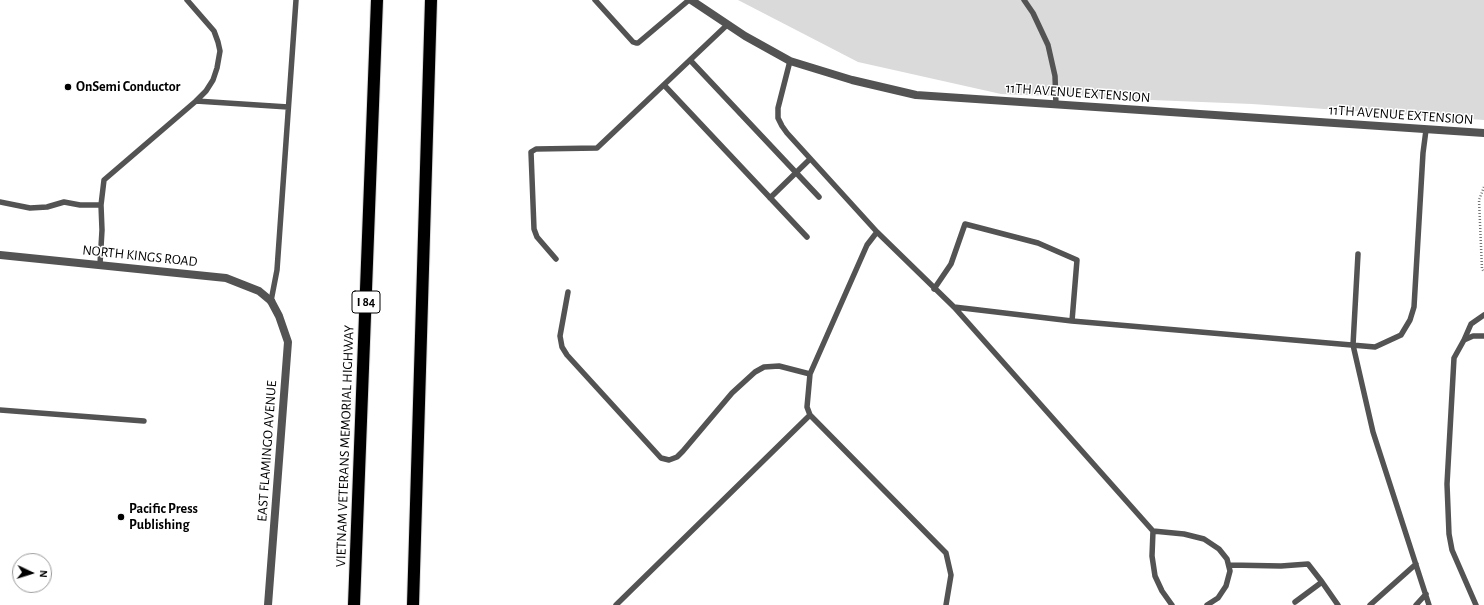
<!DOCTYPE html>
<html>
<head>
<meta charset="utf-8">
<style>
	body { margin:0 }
	#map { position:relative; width:1484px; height:605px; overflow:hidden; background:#fff; font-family:"Alegreya Sans",sans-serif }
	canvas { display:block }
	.north { position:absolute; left:12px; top:553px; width:40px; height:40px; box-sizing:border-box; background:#fff; border:1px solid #999; border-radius:50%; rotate:94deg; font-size:11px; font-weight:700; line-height:16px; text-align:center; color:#000 }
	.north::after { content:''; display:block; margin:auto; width:14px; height:18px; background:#000; clip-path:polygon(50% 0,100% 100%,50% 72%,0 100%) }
</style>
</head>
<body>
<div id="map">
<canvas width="1484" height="605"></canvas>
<div class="north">N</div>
</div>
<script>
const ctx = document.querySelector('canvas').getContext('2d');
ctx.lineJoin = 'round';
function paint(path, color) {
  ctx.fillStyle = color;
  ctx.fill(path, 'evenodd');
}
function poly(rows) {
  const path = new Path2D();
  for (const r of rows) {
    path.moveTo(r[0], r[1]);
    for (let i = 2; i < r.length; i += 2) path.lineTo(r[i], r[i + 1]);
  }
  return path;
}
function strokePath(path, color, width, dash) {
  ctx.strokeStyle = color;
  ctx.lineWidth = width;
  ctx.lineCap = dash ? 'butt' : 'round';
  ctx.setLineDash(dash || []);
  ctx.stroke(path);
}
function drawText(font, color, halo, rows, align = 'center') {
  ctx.font = font + ' "Alegreya Sans",sans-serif';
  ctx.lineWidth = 3;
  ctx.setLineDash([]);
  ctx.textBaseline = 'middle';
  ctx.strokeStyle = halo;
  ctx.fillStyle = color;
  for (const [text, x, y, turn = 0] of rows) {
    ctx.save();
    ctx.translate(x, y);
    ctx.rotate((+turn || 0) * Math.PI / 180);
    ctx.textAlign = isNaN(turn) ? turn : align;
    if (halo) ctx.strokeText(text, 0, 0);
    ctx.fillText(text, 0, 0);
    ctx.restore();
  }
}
paint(poly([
	[738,0,1484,0,1484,120,1252,104,1001,94,858,62]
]), '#dadada');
const motorway = poly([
	[354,605,377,0],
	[413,605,431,0]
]);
strokePath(motorway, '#dbdbdb', 14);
strokePath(poly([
	[1484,187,1479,200,1482,269,1484,272]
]), '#757575', 2.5, [1, 2]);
strokePath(poly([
	[595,0,633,42,636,43,638,43,689,0],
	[1024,0,1033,13,1048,45,1055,76,1056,105],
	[690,60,819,197],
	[664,85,807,237],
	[196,101,288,107],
	[770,198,810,159],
	[0,202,30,208,47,207,64,202,80,205,101,205],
	[877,232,954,307,1153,531],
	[1358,254,1353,345,1373,432,1429,605],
	[556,259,537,237,534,229,531,152,536,149,597,148,727,25],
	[100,264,102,230,101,205,104,180,196,101,206,91,213,80,217,68,220,51,218,42,214,31,187,0],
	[934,289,951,264,965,224,1038,243,1077,260,1072,321],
	[568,292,560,336,562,347,567,355,661,458,669,460,677,457,683,451,732,393,755,372,764,367,779,366,810,374],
	[271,301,277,270,296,0],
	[954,307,1072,321,1375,347,1401,335,1410,320,1414,307,1423,153,1426,130],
	[1464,340,1471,324,1484,315],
	[0,410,144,421],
	[810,415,946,553,951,575,946,605],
	[1229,565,1281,566,1308,564,1322,582,1295,602],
	[1322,582,1338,605],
	[616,605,810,415,807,407,810,374,867,245,877,232,787,133,782,126,778,118,778,108,790,61],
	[1172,605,1162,591,1155,576,1152,556,1153,531,1184,534,1204,539,1219,549,1227,559,1230,571,1226,586,1218,598,1207,605],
	[1370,605,1416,564],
	[1416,605,1426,594],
	[1476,605,1452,550,1449,534,1447,484,1454,358,1464,340,1473,336,1484,336]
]), '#535353', 5.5);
strokePath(poly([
	[268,605,288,342,279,316,271,301]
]), '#535353', 8);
strokePath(poly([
	[691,0,745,36,790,61,852,80,916,95,1484,133],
	[0,255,226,278,259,291,271,301]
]), '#535353', 8);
strokePath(motorway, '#000', 12);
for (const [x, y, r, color] of [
	[68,87,4,"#000"],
	[121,517,4,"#000"]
]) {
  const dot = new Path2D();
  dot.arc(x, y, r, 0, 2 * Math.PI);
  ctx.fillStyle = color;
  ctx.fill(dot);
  strokePath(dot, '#fff', 1.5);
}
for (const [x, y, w] of [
	[366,302,28]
]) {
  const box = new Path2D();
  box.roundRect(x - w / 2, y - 11, w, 22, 3);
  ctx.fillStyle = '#fff';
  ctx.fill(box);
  strokePath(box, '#000', 1);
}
drawText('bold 13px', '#000', null, [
	["I 84",366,302]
]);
drawText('bold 14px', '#000', '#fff', [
	["OnSemi Conductor",76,87],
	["Pacific Press",129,509],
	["Publishing",129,525]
], 'left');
drawText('14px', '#000', '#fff', [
	["11TH AVENUE EXTENSION",1078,93,4],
	["11TH AVENUE EXTENSION",1401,115,4],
	["NORTH KINGS ROAD",140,256,6],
	["VIETNAM VETERANS MEMORIAL HIGHWAY",345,446,-88],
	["EAST FLAMINGO AVENUE",267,451,-86]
]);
</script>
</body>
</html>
